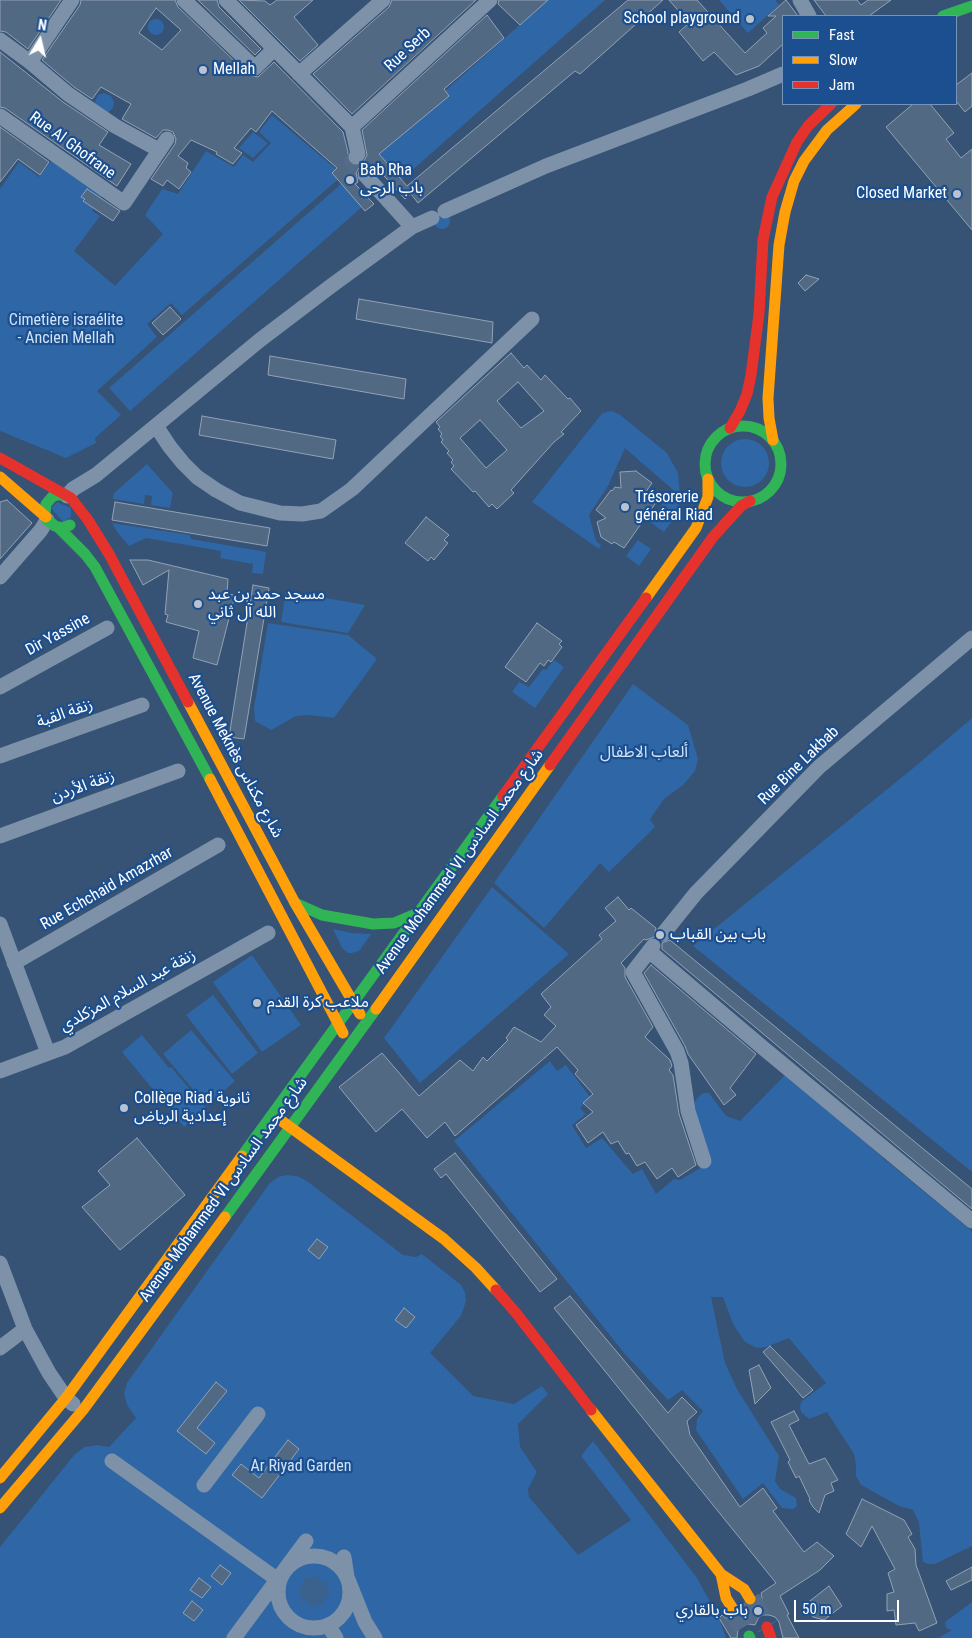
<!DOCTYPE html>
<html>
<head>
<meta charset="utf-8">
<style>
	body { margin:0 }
	#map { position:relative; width:972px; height:1638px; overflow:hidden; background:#365274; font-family:"Roboto Condensed",sans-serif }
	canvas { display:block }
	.legend { position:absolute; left:782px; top:15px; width:175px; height:90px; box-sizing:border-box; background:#1b4f8f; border:1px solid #7695bc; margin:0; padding:6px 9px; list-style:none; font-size:15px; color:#fff }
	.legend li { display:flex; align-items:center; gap:10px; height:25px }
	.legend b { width:25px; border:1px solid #7695bc }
	.north { position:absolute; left:15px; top:15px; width:50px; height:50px; -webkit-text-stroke:4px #1b4f8f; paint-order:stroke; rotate:9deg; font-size:14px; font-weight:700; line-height:20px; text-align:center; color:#fff }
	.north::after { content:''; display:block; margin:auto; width:18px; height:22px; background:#fff; clip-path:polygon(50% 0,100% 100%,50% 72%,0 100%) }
	.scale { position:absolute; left:794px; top:1600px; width:105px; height:22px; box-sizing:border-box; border:2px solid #fff; border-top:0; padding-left:6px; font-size:15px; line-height:18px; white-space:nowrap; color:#fff; -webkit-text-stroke:4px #1b4f8f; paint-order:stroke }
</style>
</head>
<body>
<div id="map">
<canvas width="972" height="1638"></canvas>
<ul class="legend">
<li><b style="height:6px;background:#30b455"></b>Fast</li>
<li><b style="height:6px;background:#ff9f0a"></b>Slow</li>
<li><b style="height:6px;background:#e5322d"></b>Jam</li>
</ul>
<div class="north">N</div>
<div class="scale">50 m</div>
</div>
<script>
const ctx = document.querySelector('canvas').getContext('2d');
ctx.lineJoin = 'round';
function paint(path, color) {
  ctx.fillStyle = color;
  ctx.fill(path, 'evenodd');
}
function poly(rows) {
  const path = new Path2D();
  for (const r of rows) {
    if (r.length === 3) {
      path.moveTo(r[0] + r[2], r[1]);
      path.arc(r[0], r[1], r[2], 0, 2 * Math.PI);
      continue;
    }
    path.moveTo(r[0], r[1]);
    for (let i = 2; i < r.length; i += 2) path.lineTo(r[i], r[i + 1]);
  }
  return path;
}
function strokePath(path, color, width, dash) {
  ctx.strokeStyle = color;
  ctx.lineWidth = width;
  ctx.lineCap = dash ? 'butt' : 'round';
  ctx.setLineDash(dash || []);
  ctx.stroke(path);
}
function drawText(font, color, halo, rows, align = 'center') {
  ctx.font = font + ' "Roboto Condensed","Noto Sans Arabic",sans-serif';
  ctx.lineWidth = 4.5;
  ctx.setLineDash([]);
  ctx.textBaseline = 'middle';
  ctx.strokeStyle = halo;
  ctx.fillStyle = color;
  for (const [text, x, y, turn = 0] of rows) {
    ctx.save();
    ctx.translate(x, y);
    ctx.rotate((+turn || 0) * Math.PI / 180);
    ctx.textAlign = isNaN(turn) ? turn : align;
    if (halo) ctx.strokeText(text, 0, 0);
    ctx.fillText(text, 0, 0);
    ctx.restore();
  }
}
paint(poly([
	[548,0,605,0,401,180,379,154,448,96,445,91],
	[719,0,775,0,779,5,748,33],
	[156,27,8],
	[105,93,111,96,114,102,113,108,106,114,94,104,98,95],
	[272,115,343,175,182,315,171,303,147,324,157,337,97,391,121,415,95,438,96,443,66,458,0,431,0,189,19,162,39,177,53,159,103,195,92,211,100,216,74,251,115,286,163,234,145,215,162,189,178,194,206,151,234,167,243,155,253,162,271,143,259,132],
	[253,132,268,143,253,158,239,148],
	[341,184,362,207,130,411,109,388],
	[442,221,8],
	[611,411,619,414,667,453,678,473,680,496,625,448,608,486,589,515,596,541,601,545,599,549,532,502,600,416,603,413],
	[745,463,24],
	[147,464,173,493,170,508,151,505,152,496,145,495,144,504,113,499,114,493],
	[658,490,682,507,664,532,650,522,663,503,654,496],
	[57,502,71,508,71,517,63,522,51,508],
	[112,523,190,535,191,539,266,552,263,574,252,573,253,564,220,558,221,551,146,538,129,546,117,532],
	[638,540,651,549,639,566,626,556],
	[286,591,365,605,348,633,281,622],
	[268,623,348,635,377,659,334,718,308,715,296,716,271,730,255,721,254,708],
	[554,660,564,667,535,708,512,692,519,682,529,687,543,669,546,670],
	[633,684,688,725,698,759,695,771,683,785,664,799,650,819,655,827,609,872,600,863,544,928,494,883],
	[972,718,972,1172,693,946,911,770],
	[492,887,569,954,420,1083,384,1038],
	[333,929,351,933,371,934,359,951,352,953,348,953,342,948],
	[252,955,301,1025,262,1052,213,982],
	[213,995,258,1053,232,1074,186,1015],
	[191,1030,235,1081,207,1106,163,1054],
	[142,1035,169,1068,171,1067,206,1108,184,1127,122,1052],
	[550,1061,557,1071,566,1065,590,1097,580,1108,586,1114,572,1125,586,1148,602,1138,633,1174,642,1169,656,1194,674,1179,680,1180,712,1161,701,1140,693,1105,697,1098,703,1093,709,1093,726,1116,740,1121,788,1072,883,1158,972,1231,972,1546,935,1564,928,1564,923,1562,919,1523,913,1510,899,1506,861,1485,856,1476,856,1465,854,1454,827,1412,809,1419,801,1412,800,1406,802,1401,826,1383,789,1338,766,1347,757,1348,745,1342,733,1324,723,1297,711,1297,725,1363,737,1389,779,1456,775,1481,780,1489,796,1498,797,1506,793,1509,782,1508,763,1483,743,1499,696,1430,697,1419,703,1411,682,1390,668,1400,625,1354,454,1141],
	[287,1175,297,1176,307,1181,403,1255,416,1257,422,1254,461,1285,465,1292,466,1301,463,1310,460,1317,430,1353,473,1396,514,1404,542,1386,548,1394,518,1424,520,1447,537,1472,528,1489,529,1497,578,1555,631,1520,581,1456,593,1441,697,1578,719,1618,726,1638,0,1638,0,1547,75,1454,85,1447,97,1445,109,1447,136,1418,127,1405,124,1393,127,1383,270,1183,278,1177],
	[972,1602,972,1638,938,1638,952,1630,946,1628,945,1622]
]), '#2f66a5');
paint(poly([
	[317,1575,320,1581,327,1582,326,1588,331,1594,324,1599,323,1605,317,1604,312,1608,307,1602,300,1601,301,1594,298,1589,303,1585,304,1577,312,1579]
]), '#3b618d');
const building = poly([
	[0,0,61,0,28,49,6,32,0,31,0,0],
	[81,0,175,0,178,7,249,75,258,77,274,62,343,132,348,152,347,161,351,165,356,166,363,163,367,155,362,130,487,15,504,38,444,89,449,96,379,154,407,186,628,0,663,0,580,74,575,71,418,203,411,194,405,199,375,166,372,169,367,166,359,168,356,173,358,182,355,184,374,204,365,211,332,173,337,168,272,111,256,132,251,128,234,148,242,153,233,164,216,154,217,152,191,140,178,156,188,163,186,168,191,172,179,189,167,180,163,186,151,179,175,144,176,139,173,132,168,130,163,130,156,138,122,119,131,104,101,87,92,99,74,87,42,60,80,5,81,0],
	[156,8,181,30,162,50,139,33,156,8],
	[198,0,217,0,219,7,261,49,255,55,198,0],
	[239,0,265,1,270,5,277,0,313,0,294,17,318,45,300,61,239,0],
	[392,0,476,0,352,114,313,74,389,7,392,0],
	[499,0,548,0,520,25,498,4,499,0],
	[669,0,697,0,745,53,767,33,763,28,776,16,768,16,786,0,798,16,783,16,783,44,759,66,736,75,714,52,703,61,679,32,689,23,669,0],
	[814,0,857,0,861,5,868,0,891,0,869,16,826,16,814,0],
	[0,52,63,102,108,132,99,145,131,164,117,186,5,108,0,107,0,52],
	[972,73,972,106,965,112,956,101,956,85,972,73],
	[913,104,930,104,954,133,946,139,961,158,972,149,972,230,886,127,913,104],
	[0,127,49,162,40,175,18,159,0,182,0,127],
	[87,189,120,211,113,221,83,201,85,199,81,197,87,189],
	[806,275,819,279,805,291,798,283,806,275],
	[359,299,493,322,492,343,356,319,359,299],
	[170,307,181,319,163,335,152,323,170,307],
	[511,353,524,368,527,365,541,380,545,375,568,399,570,398,581,411,561,432,564,434,554,442,511,490,514,493,497,509,492,504,489,507,475,491,473,492,451,469,454,466,451,462,453,460,447,453,449,451,441,442,443,440,440,436,442,434,438,429,440,427,436,422,511,353],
	[518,382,544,411,521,428,497,401,518,382],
	[480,420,507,450,486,468,460,438,480,420],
	[270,356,406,379,404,399,268,375,270,356],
	[202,416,336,440,333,459,199,435,202,416],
	[636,471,652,483,643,496,655,504,624,548,614,542,612,544,601,537,597,522,606,518,596,510,611,490,612,491,615,487,621,488,620,472,636,471],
	[7,500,32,523,0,559,0,502,7,500],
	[115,502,270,528,267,546,112,520,115,502],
	[426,517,449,535,444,540,448,543,434,560,431,557,428,561,405,543,426,517],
	[130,560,148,560,228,579,227,594,235,595,217,665,193,658,199,631,166,622,168,615,165,614,169,570,143,585,130,560],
	[253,585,269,588,244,739,229,737,253,585],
	[537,623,562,641,559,644,562,647,551,662,548,660,544,666,540,663,526,682,505,667,537,623],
	[618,897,629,910,631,908,656,928,654,937,646,940,644,939,621,963,625,968,625,977,653,1027,645,1037,670,1060,672,1066,669,1070,673,1075,679,1114,696,1165,678,1177,672,1168,657,1179,645,1162,637,1166,629,1153,626,1154,618,1141,611,1144,603,1132,588,1143,576,1125,593,1112,583,1103,593,1094,575,1074,578,1070,557,1047,455,1136,445,1122,427,1138,402,1109,376,1132,339,1087,382,1053,419,1096,460,1060,473,1071,483,1057,487,1061,508,1040,506,1038,514,1027,541,1042,556,1026,544,1015,551,1007,541,994,602,939,599,935,616,921,605,908,618,897],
	[670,940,972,1189,972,1209,662,949,662,943,670,940],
	[651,965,756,1054,730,1088,736,1095,724,1105,688,1054,685,1046,644,973,651,965],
	[137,1138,185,1195,120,1250,82,1207,110,1185,98,1171,137,1138],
	[455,1153,557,1279,540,1292,446,1174,441,1178,434,1169,455,1153],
	[317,1239,328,1247,319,1259,308,1250,317,1239],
	[570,1296,668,1413,682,1397,697,1412,687,1421,690,1435,740,1507,763,1488,777,1508,773,1511,804,1552,817,1542,834,1556,820,1570,780,1596,789,1614,787,1615,799,1638,783,1638,779,1622,775,1617,769,1615,762,1615,758,1619,755,1625,749,1624,743,1625,738,1630,737,1638,731,1638,719,1618,722,1615,728,1620,734,1621,740,1619,745,1610,751,1611,756,1610,761,1605,762,1598,761,1593,776,1583,554,1308,570,1296],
	[404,1308,415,1317,406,1328,395,1320,404,1308],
	[770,1346,813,1390,803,1398,763,1352,770,1346],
	[759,1365,771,1388,755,1404,749,1370,759,1365],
	[216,1382,227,1391,197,1428,215,1443,206,1454,177,1431,216,1382],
	[794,1411,799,1420,789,1425,809,1464,825,1458,838,1480,831,1483,834,1491,825,1495,819,1513,813,1507,809,1500,810,1499,799,1476,796,1478,788,1462,790,1460,771,1422,794,1411],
	[288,1440,299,1449,262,1498,232,1475,241,1464,259,1478,288,1440],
	[862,1499,904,1520,912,1534,908,1537,915,1549,916,1565,937,1623,919,1631,915,1623,896,1625,894,1610,887,1611,887,1594,894,1592,888,1573,895,1569,872,1526,861,1547,846,1534,862,1499],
	[220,1565,231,1573,222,1585,211,1576,220,1565],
	[972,1567,972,1580,951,1590,946,1581,972,1567],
	[199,1578,211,1587,202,1598,190,1590,199,1578],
	[829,1586,842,1606,824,1620,813,1617,806,1604,829,1586],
	[192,1601,203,1610,194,1621,183,1613,192,1601]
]);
paint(building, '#526984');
strokePath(building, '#92a2b6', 1);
strokePath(poly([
	[356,157,351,161,365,175]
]), '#546c89', 15, [15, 8]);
strokePath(poly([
	[750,1599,767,1627],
	[733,1609,749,1636]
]), '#546c89', 21, [21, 11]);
strokePath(poly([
	[184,0,255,68,274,49],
	[226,0,352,127,358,154,356,157],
	[800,0,809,16],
	[0,40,30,62,68,94,115,126,159,150],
	[30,62,72,0],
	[299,74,383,0],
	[0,116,124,203,167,139],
	[352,127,490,0],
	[365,175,412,227],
	[445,211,546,166,748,89,783,74],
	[156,426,170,447,183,463,197,477,216,490,240,503,280,513,302,514,321,511,352,489,532,319],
	[67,496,73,489,96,475,260,340,331,286,412,227,432,218],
	[0,577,41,530,47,520],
	[0,687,107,628],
	[0,756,142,705],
	[0,836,178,771],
	[0,924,48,1053],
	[663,934,696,893,819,767,972,638],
	[653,946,633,972,677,1051,681,1063,688,1111,704,1161],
	[649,951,762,1047,972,1221],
	[14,963,218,845],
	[0,1071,65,1047,268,933],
	[0,1263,25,1329,49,1373,66,1398,73,1404],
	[0,1348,25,1329],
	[112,1461,278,1580],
	[204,1485,258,1414],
	[314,1592,36],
	[344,1557,347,1577,365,1622,375,1638],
	[328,1625,336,1638],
	[234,1638,306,1541]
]), '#7d92a8', 15);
strokePath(poly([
	[943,16,972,6],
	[743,464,38],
	[65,495,56,495,52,497,46,504,45,513,47,520,55,526,62,528,70,525],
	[58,527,85,554,95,567,210,779],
	[295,903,322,915,373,924,394,923,418,913],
	[242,1156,503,796],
	[225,1217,376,1009],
	[749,1636,750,1638]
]), '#30b455', 11);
strokePath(poly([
	[773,440,769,418,768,398,779,245,785,212,794,181,804,161,827,130,856,104],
	[0,477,46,517],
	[646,598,696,528,708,497,708,479],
	[188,702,295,903,360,1014],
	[210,779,343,1033],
	[376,1009,550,765],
	[279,1119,444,1239,476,1268,496,1290],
	[591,1410,721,1574,744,1589,750,1599],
	[0,1478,66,1398,242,1156],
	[0,1508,83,1410,225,1217],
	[721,1574,726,1598,733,1609]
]), '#ff9f0a', 11);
strokePath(poly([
	[730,428,740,411,747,394,751,375,759,314,763,240,772,197,797,142,808,126,831,104],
	[0,458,71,498,88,520,109,554,188,702],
	[550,765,713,537,741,506,750,501],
	[503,796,646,598],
	[496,1290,516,1313,591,1410],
	[767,1627,771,1638]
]), '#e5322d', 11);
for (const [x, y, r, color] of [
	[750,19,5,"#b9c2ce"],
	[203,70,5,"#b9c2ce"],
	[350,180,5,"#b9c2ce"],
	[957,194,5,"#b9c2ce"],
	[625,507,5,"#b9c2ce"],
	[198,604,5,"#b9c2ce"],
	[660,935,5,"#b9c2ce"],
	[257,1003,5,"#b9c2ce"],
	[124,1108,5,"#b9c2ce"],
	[758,1611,5,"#b9c2ce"]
]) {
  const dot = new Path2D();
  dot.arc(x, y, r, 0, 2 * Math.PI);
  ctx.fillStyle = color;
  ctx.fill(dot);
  strokePath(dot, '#1b4f8f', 2);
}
drawText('16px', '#fff', '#1b4f8f', [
	["School playground",740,19,"right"],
	["Mellah",213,70],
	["Bab Rha",360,171],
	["باب الرحى",360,189],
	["Closed Market",947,194,"right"],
	["Trésorerie",635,498],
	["général Riad",635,516],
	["مسجد حمد بن عبد",208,595],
	["الله آل ثاني",208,613],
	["باب بين القباب",670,935],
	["ملاعب كرة القدم",267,1003],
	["Collège Riad ثانوية",134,1099],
	["إعدادية الرياض",134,1117],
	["باب بالقاري",748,1611,"right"]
], 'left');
drawText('16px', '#fff', '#1b4f8f', [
	["Rue Serb",408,50,-43],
	["Rue Al Ghofrane",72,146,36],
	["Dir Yassine",58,635,-29],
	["زنقة القبة",65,714,-19],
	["Avenue Meknès شارع مكناس",235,756,62],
	["Rue Bine Lakbab",799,766,-44],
	["زنقة الأردن",83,787,-20],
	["Avenue Mohammed VI شارع محمد السادس",460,862,-54],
	["Rue Echchaid Amazrhar",107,889,-30],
	["زنقة عبد السلام المزكلدي",128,991,-29],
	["Avenue Mohammed VI شارع محمد السادس",224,1190,-54]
]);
drawText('16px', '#cfe3fa', '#1b4f8f', [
	["Cimetière israélite",66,321],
	["- Ancien Mellah",66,339],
	["ألعاب الاطفال",644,753],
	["Ar Riyad Garden",301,1467]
]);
</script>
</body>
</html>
